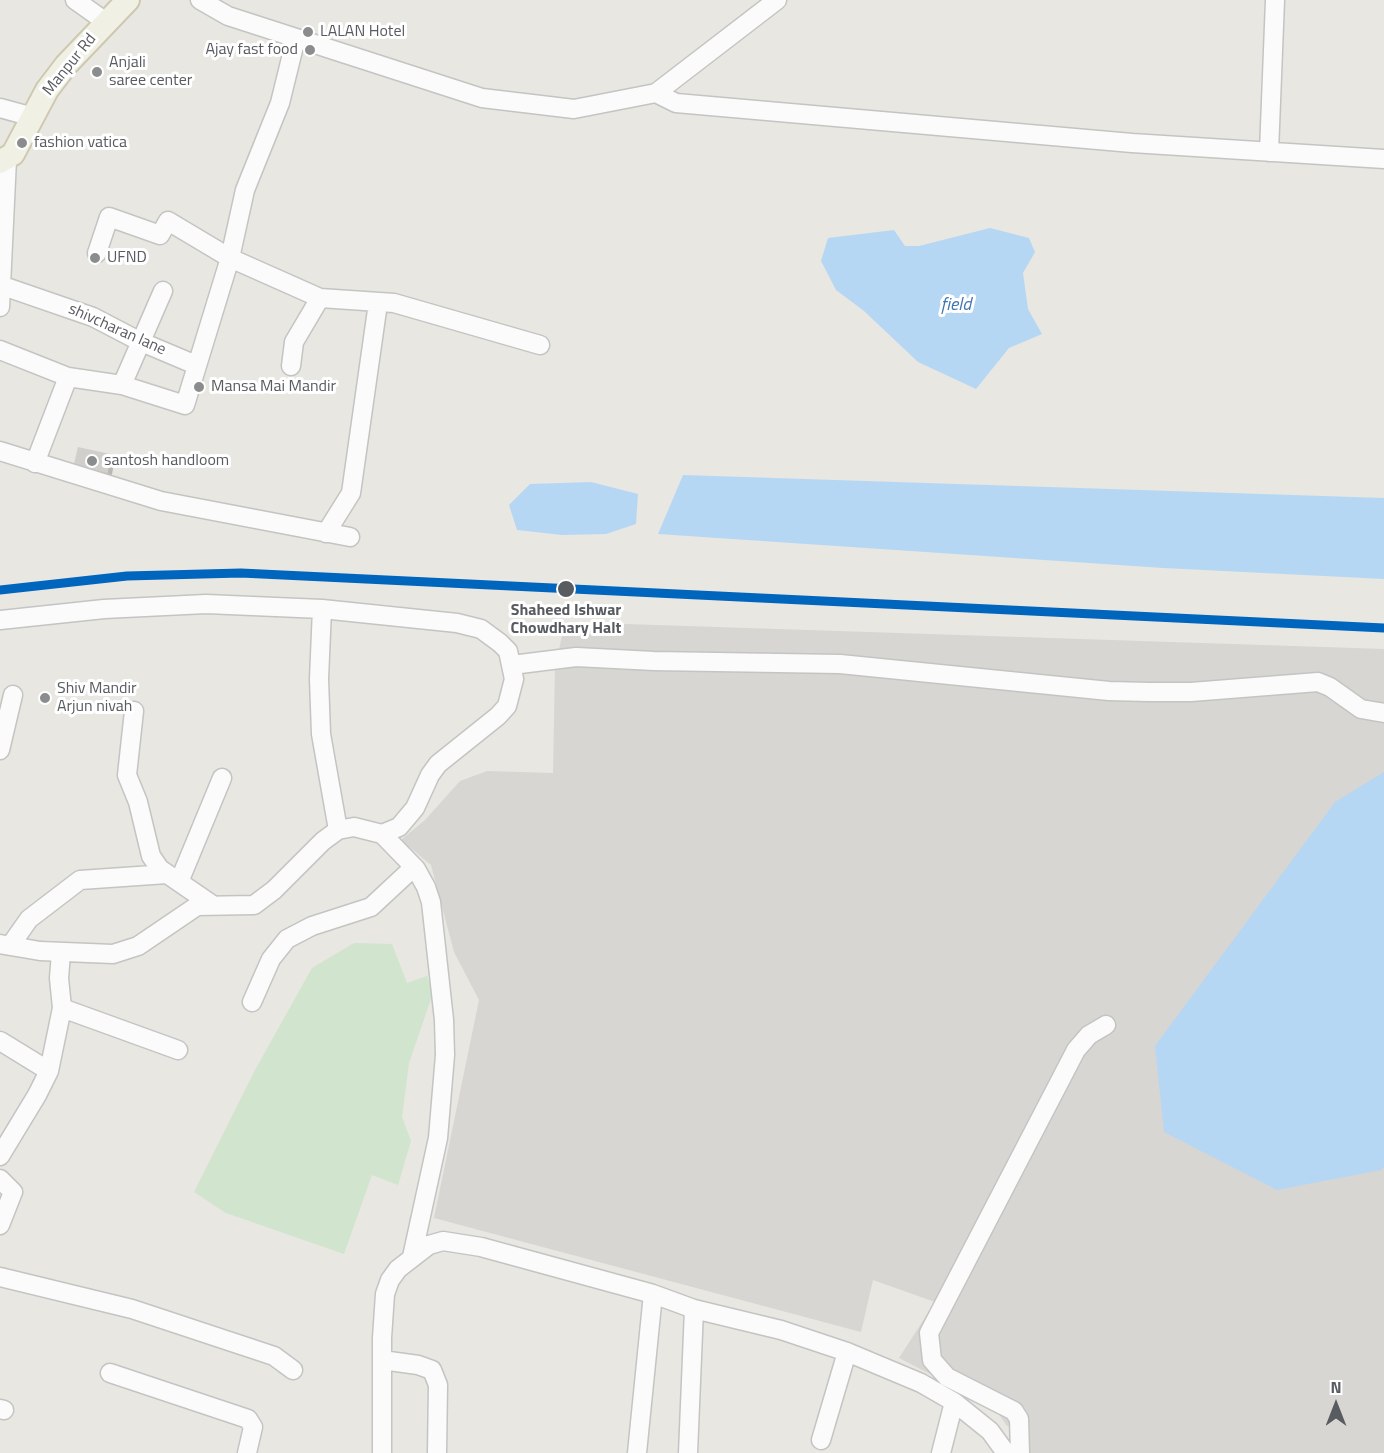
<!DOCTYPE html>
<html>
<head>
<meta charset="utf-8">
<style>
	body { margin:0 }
	#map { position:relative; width:1384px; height:1453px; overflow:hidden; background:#e8e7e2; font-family:"Titillium Web",sans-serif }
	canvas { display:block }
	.north { position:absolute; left:1306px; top:1375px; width:60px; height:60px; -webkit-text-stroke:4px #fff; paint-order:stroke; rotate:0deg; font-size:16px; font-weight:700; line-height:24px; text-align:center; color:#585b60 }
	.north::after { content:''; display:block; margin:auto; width:21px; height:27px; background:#585b60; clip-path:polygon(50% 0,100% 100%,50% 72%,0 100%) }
</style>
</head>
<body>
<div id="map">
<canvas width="1384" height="1453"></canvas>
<div class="north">N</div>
</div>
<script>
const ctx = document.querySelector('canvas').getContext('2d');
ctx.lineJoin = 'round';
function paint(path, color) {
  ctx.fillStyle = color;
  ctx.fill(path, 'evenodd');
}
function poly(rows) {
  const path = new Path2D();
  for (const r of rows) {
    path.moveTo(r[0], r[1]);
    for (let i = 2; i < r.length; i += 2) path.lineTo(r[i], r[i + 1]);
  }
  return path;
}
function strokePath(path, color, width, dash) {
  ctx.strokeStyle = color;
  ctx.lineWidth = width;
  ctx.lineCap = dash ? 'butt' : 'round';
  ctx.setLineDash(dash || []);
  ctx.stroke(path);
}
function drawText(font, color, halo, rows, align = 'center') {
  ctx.font = font + ' "Titillium Web",sans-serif';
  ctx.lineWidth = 6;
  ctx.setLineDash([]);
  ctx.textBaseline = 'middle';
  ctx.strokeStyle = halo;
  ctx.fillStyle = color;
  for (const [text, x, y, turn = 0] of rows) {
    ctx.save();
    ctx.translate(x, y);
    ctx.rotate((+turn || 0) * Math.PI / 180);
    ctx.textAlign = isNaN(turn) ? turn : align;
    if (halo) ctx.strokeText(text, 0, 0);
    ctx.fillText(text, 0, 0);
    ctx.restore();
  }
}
paint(poly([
	[565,622,1384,649,1384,1453,1028,1453,1027,1422,1007,1426,994,1407,899,1358,935,1302,873,1280,861,1332,434,1218,479,1000,454,952,431,865,401,840,425,820,460,781,487,771,553,773,555,668]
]), '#d7d6d2');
paint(poly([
	[354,943,392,944,407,983,427,976,433,993,409,1063,402,1117,411,1141,398,1185,372,1175,344,1254,226,1213,194,1192,255,1070,312,968]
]), '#d0e4ce');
paint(poly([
	[990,228,1029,238,1035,252,1023,273,1028,309,1042,334,1009,348,976,389,918,362,864,311,836,290,821,261,828,238,894,230,905,246,919,246],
	[683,475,1384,498,1384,579,1163,568,658,534],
	[591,482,638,494,636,524,606,534,562,535,517,530,509,505,530,484],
	[1384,772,1384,1167,1381,1170,1277,1190,1164,1132,1155,1046,1335,802]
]), '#b6d7f3');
paint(poly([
	[109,455,114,463,111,480,79,475]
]), '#0003');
paint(poly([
	[78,447,110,454,108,473,73,468]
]), '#d0cfcc');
const minor = poly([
	[75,0,106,22],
	[200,0,228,16,482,98,574,109,656,93,777,0],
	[656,93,676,103,1132,143,1384,159],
	[0,108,33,117],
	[1269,152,1275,0],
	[97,253,109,217,160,235,168,221,230,258,320,298],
	[3,286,93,317,139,341,196,365],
	[0,307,7,159],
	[0,350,68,377,122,385,185,405,230,258,245,190,280,103,296,38],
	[291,366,294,342,320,298,394,303,540,345],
	[122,385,163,291],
	[0,451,161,501,350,537],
	[35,463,68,377],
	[326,533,351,493,378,303],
	[322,609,319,679,321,734,338,830],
	[0,620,104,609,206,604,322,609,457,623,481,629,500,643,508,651,514,679,507,706,498,716,438,764,430,775,415,808,399,827,382,834,354,827,338,830,323,841,274,890,254,905,197,906,138,946,113,954,40,951,0,944],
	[512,665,576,657,654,661,840,664,1109,691,1149,692,1191,692,1318,682,1330,687,1361,709,1384,713],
	[134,711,127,775,138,802,151,856,160,869,211,904],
	[0,750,13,695],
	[382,834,416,869,426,887,431,902,444,1020,445,1055,438,1138,412,1257],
	[179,882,222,778],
	[10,946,29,919,80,880,167,874],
	[252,1002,271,959,287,939,312,926,371,907,414,867],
	[62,1008,178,1050],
	[0,1041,49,1071],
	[0,1156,37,1095,49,1071,62,1008,59,978,61,953],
	[0,1179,13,1192,0,1225],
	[0,1277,132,1309,274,1356,293,1370],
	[382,1360,418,1365,432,1370,438,1385,437,1453],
	[110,1373,248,1419,253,1427,247,1453],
	[0,1409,4,1410],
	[821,1440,847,1352],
	[382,1453,382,1338,385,1294,390,1280,398,1269,429,1245,443,1241,481,1247,653,1294,694,1309,781,1330,847,1352,921,1383,954,1402,990,1431,1006,1453],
	[637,1453,653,1294],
	[688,1453,694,1309],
	[941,1453,954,1402],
	[1020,1453,1019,1419,1014,1411,947,1377,932,1360,929,1333,1076,1050,1089,1035,1106,1025]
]);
const major = poly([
	[0,162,13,154,47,90,66,65,128,0]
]);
strokePath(minor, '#c4c4c3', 21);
strokePath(major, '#cfc8b0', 26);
strokePath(minor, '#fcfbfb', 18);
strokePath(major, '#f0f0e5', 22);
strokePath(poly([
	[0,590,127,576,241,573,1384,628]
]), '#0065bd', 9);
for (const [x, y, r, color] of [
	[308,32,6,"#8a8c8e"],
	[310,50,6,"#8a8c8e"],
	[97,72,6,"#8a8c8e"],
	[22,143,6,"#8a8c8e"],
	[95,258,6,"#8a8c8e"],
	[199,387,6,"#8a8c8e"],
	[92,461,6,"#8a8c8e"],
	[566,589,9,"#585b60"],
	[45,698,6,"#8a8c8e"]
]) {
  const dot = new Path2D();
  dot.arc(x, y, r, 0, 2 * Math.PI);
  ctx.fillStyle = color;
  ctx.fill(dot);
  strokePath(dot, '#fff', 2);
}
drawText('16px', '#585b60', '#fff', [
	["LALAN Hotel",320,32],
	["Ajay fast food",298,50,"right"],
	["Anjali",109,63],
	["saree center",109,81],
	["fashion vatica",34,143],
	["UFND",107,258],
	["Mansa Mai Mandir",211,387],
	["santosh handloom",104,461],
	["Shiv Mandir",57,689],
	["Arjun nivah",57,707]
], 'left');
drawText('16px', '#585b60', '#fff', [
	["Manpur Rd",70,65,-51],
	["shivcharan lane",117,330,24]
]);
drawText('bold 16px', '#585b60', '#fff', [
	["Shaheed Ishwar",566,611],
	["Chowdhary Halt",566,629]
]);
drawText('italic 18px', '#4276b2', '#fff', [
	["field",956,306]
]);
</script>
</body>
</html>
